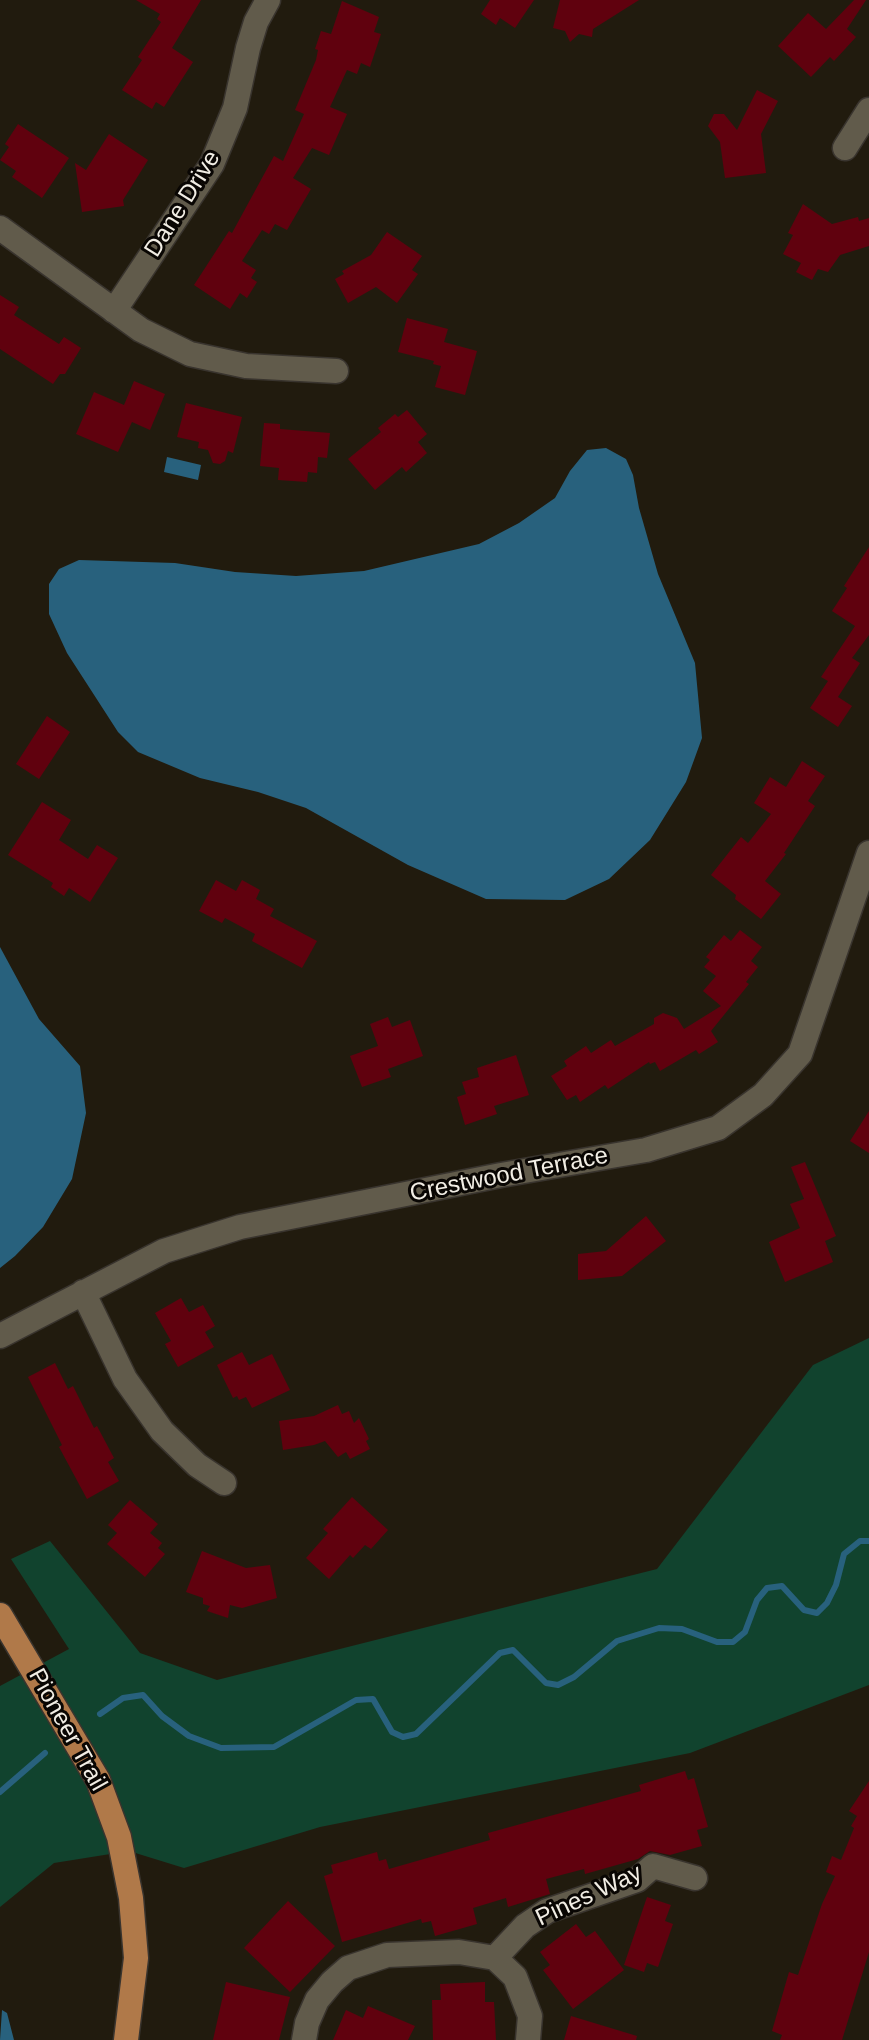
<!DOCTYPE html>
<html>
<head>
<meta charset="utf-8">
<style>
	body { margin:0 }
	canvas { display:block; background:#211b0e }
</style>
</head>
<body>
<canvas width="869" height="2040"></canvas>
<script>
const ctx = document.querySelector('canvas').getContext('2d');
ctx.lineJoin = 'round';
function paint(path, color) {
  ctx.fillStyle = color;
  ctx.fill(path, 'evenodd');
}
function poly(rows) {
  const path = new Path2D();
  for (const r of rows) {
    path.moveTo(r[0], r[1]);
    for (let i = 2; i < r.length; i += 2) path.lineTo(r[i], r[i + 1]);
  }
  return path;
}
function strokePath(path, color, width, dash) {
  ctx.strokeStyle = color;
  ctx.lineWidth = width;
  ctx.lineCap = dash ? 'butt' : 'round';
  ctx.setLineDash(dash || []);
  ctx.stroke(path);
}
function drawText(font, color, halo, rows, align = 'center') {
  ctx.font = font + ' Arial,sans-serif';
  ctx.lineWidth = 6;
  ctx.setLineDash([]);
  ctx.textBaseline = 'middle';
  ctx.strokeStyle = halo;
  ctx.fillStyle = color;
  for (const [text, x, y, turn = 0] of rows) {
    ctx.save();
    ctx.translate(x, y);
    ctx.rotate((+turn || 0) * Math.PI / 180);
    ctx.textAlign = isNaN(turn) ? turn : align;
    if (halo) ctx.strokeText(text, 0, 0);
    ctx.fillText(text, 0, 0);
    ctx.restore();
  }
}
paint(poly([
	[869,1338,869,1685,690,1753,320,1827,184,1868,129,1851,54,1863,0,1907,0,1686,69,1649,11,1559,50,1541,140,1653,217,1680,657,1569,813,1365]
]), '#11432e');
paint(poly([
	[606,448,626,459,633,475,639,508,658,574,695,663,702,738,686,782,650,840,609,879,565,900,486,899,408,865,306,808,258,792,200,778,138,752,118,732,67,653,49,614,49,584,59,569,79,560,175,563,235,572,296,576,364,571,479,544,519,523,555,498,570,471,587,450],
	[167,457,201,465,198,480,164,472],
	[0,947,39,1019,80,1066,86,1113,72,1179,43,1227,15,1256,0,1268],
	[2,2010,7,2013,14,2040,0,2040]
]), '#28617d');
strokePath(poly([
	[100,1714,123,1698,143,1695,162,1716,189,1736,221,1748,274,1747,356,1700,373,1699,392,1732,403,1737,416,1734,500,1653,513,1650,546,1683,558,1685,574,1677,617,1641,659,1628,682,1629,717,1642,733,1642,745,1632,757,1600,767,1588,782,1586,804,1610,817,1613,827,1603,836,1585,844,1554,860,1541,869,1541],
	[0,1792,45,1753]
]), '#28617d', 6);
paint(poly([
	[136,0,201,0,172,48,193,62,164,107,156,102,152,109,122,90,142,60,138,57,161,22,157,19,160,14],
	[490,0,534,0,515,28,500,18,496,25,481,14],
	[560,0,639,0,593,29,592,37,579,34,570,42,565,31,553,28],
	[854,0,866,0,847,29,856,37,834,61,830,57,811,77,778,46,808,13,826,29],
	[342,1,379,17,374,32,381,34,370,67,361,63,357,74,347,70,330,107,347,114,329,155,312,148,293,178,311,189,287,230,275,224,269,234,262,230,242,261,256,270,251,278,257,282,247,298,240,293,230,309,194,285,229,231,232,233,274,156,283,161,304,114,295,110,316,60,318,50,315,49,321,31,331,34],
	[757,90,778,101,761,134,766,173,725,178,720,142,708,126,714,114,724,114,737,130],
	[18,124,69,158,42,198,12,177,16,171,0,160,9,147,5,144],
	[109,134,148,160,123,200,124,206,82,212,75,163,86,170],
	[803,204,832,224,858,217,859,221,869,218,869,246,840,255,828,272,818,269,812,280,796,272,801,263,783,254,793,235,788,233],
	[387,232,422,256,412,270,418,274,397,303,376,287,348,303,335,279,344,274,342,271,371,255],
	[0,295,19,307,14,315,59,344,64,337,81,348,65,374,60,374,53,384,0,349],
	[407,318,448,329,444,342,477,351,465,395,435,387,441,366,433,364,434,361,398,352],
	[134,381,165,394,150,430,132,422,118,452,76,434,94,392,124,405],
	[186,403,242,417,233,453,228,451,225,461,220,464,213,463,208,450,198,448,199,442,177,437],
	[407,410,427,434,418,442,427,453,406,472,402,467,375,490,348,459,381,432,378,428,395,414,398,417],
	[264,423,280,424,280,429,330,433,327,458,318,457,317,473,308,472,307,482,278,480,279,468,260,466],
	[869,547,869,635,852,658,860,663,838,697,852,706,838,727,810,708,828,681,821,677,855,626,832,611,847,588,844,586],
	[47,716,70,732,39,779,16,764],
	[802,761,825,776,808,801,815,806,784,853,786,854,765,881,781,894,761,919,735,899,736,895,711,875,741,837,748,843,771,814,754,803,770,777,786,787],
	[42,802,71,820,59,840,88,859,97,845,118,858,90,902,69,888,64,896,51,887,53,883,8,855],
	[216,880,236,891,242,880,260,890,256,899,274,909,270,916,317,941,302,968,252,941,255,934,225,918,222,923,199,911],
	[740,930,762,947,751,961,758,967,746,982,749,984,711,1031,718,1042,699,1054,696,1050,660,1071,655,1062,650,1064,649,1062,608,1089,605,1085,580,1102,576,1095,567,1100,551,1076,567,1066,564,1061,586,1046,591,1053,611,1040,615,1046,654,1024,654,1018,663,1013,677,1018,684,1029,721,1006,703,991,716,976,704,967,710,960,706,957,724,935,731,941],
	[388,1017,392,1027,410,1020,423,1056,388,1069,391,1077,362,1087,350,1056,378,1046,370,1024],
	[516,1055,529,1095,494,1106,497,1114,465,1125,457,1097,466,1094,462,1082,479,1077,477,1068],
	[869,1111,869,1153,850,1141],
	[805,1162,836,1236,825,1241,833,1262,785,1282,769,1242,800,1228,790,1204,804,1199,791,1167],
	[646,1216,666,1241,622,1276,578,1280,578,1254,606,1251],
	[181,1298,189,1312,203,1305,215,1326,205,1332,214,1347,178,1367,165,1344,171,1341,155,1313],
	[242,1352,249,1365,272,1354,290,1390,252,1408,246,1397,239,1400,237,1396,233,1398,217,1365],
	[55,1363,68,1389,73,1386,94,1428,97,1426,114,1458,108,1462,119,1481,87,1499,59,1447,62,1445,28,1377],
	[338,1405,342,1414,349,1411,354,1423,359,1418,369,1439,366,1441,370,1449,350,1459,346,1452,338,1457,325,1441,314,1445,283,1450,279,1421,314,1416],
	[352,1497,388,1530,371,1549,365,1545,353,1558,350,1555,329,1579,306,1558,328,1533,323,1529],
	[130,1500,158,1524,150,1533,162,1543,158,1548,165,1554,145,1577,107,1544,117,1533,108,1525],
	[202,1551,246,1568,270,1565,277,1598,242,1608,230,1605,228,1618,207,1611,210,1606,203,1604,203,1598,186,1592],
	[685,1771,688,1780,694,1778,708,1827,697,1830,702,1846,670,1855,650,1851,638,1859,585,1874,584,1869,546,1879,550,1894,508,1907,506,1898,473,1908,477,1924,435,1936,431,1921,422,1923,421,1919,342,1942,324,1876,333,1873,331,1865,377,1852,379,1861,386,1859,389,1869,490,1840,488,1833,641,1791,639,1785],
	[869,1781,869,1952,842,2040,780,2040,782,2035,772,2031,789,1972,798,1975,822,1904,835,1876,826,1872,832,1856,841,1860,854,1828,851,1826,857,1816,849,1811],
	[647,1897,671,1905,665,1921,673,1924,658,1967,647,1963,644,1972,624,1965],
	[288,1901,335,1946,290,1992,244,1948],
	[576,1924,586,1937,595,1931,624,1970,573,2009,543,1970,550,1965,540,1952],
	[226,1982,290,1997,279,2040,213,2040],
	[485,1982,485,2002,494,2002,496,2040,433,2040,432,2000,441,2000,440,1984],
	[368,2006,415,2026,408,2040,333,2040,346,2010,363,2018],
	[571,2016,637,2036,636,2040,564,2040]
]), '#60010e');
const minor = poly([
	[845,148,869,110],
	[0,228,141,330,190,354,246,366,336,371],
	[114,311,212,164,235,108,248,48,256,22,268,0],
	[83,1292,125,1379,162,1431,197,1465,224,1483],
	[0,1336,164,1251,240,1227,501,1175,646,1150,718,1128,763,1095,800,1054,869,853],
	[495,1958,525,1926,547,1911,637,1880,653,1866,695,1878],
	[304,2040,307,2023,317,2000,332,1982,348,1968,387,1955,459,1952,495,1958,515,1977,530,2016,528,2040]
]);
const major = poly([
	[0,1615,98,1780,119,1837,131,1898,136,1958,126,2040]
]);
strokePath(minor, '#39342e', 27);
strokePath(major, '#39342e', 27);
strokePath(minor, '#615b4b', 24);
strokePath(major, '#b07949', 24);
drawText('24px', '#f1ede4', '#090603', [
	["Dane Drive",183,204,-58],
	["Crestwood Terrace",509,1175,-11],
	["Pioneer Trail",67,1730,61],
	["Pines Way",589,1896,-25]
]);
</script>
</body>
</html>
